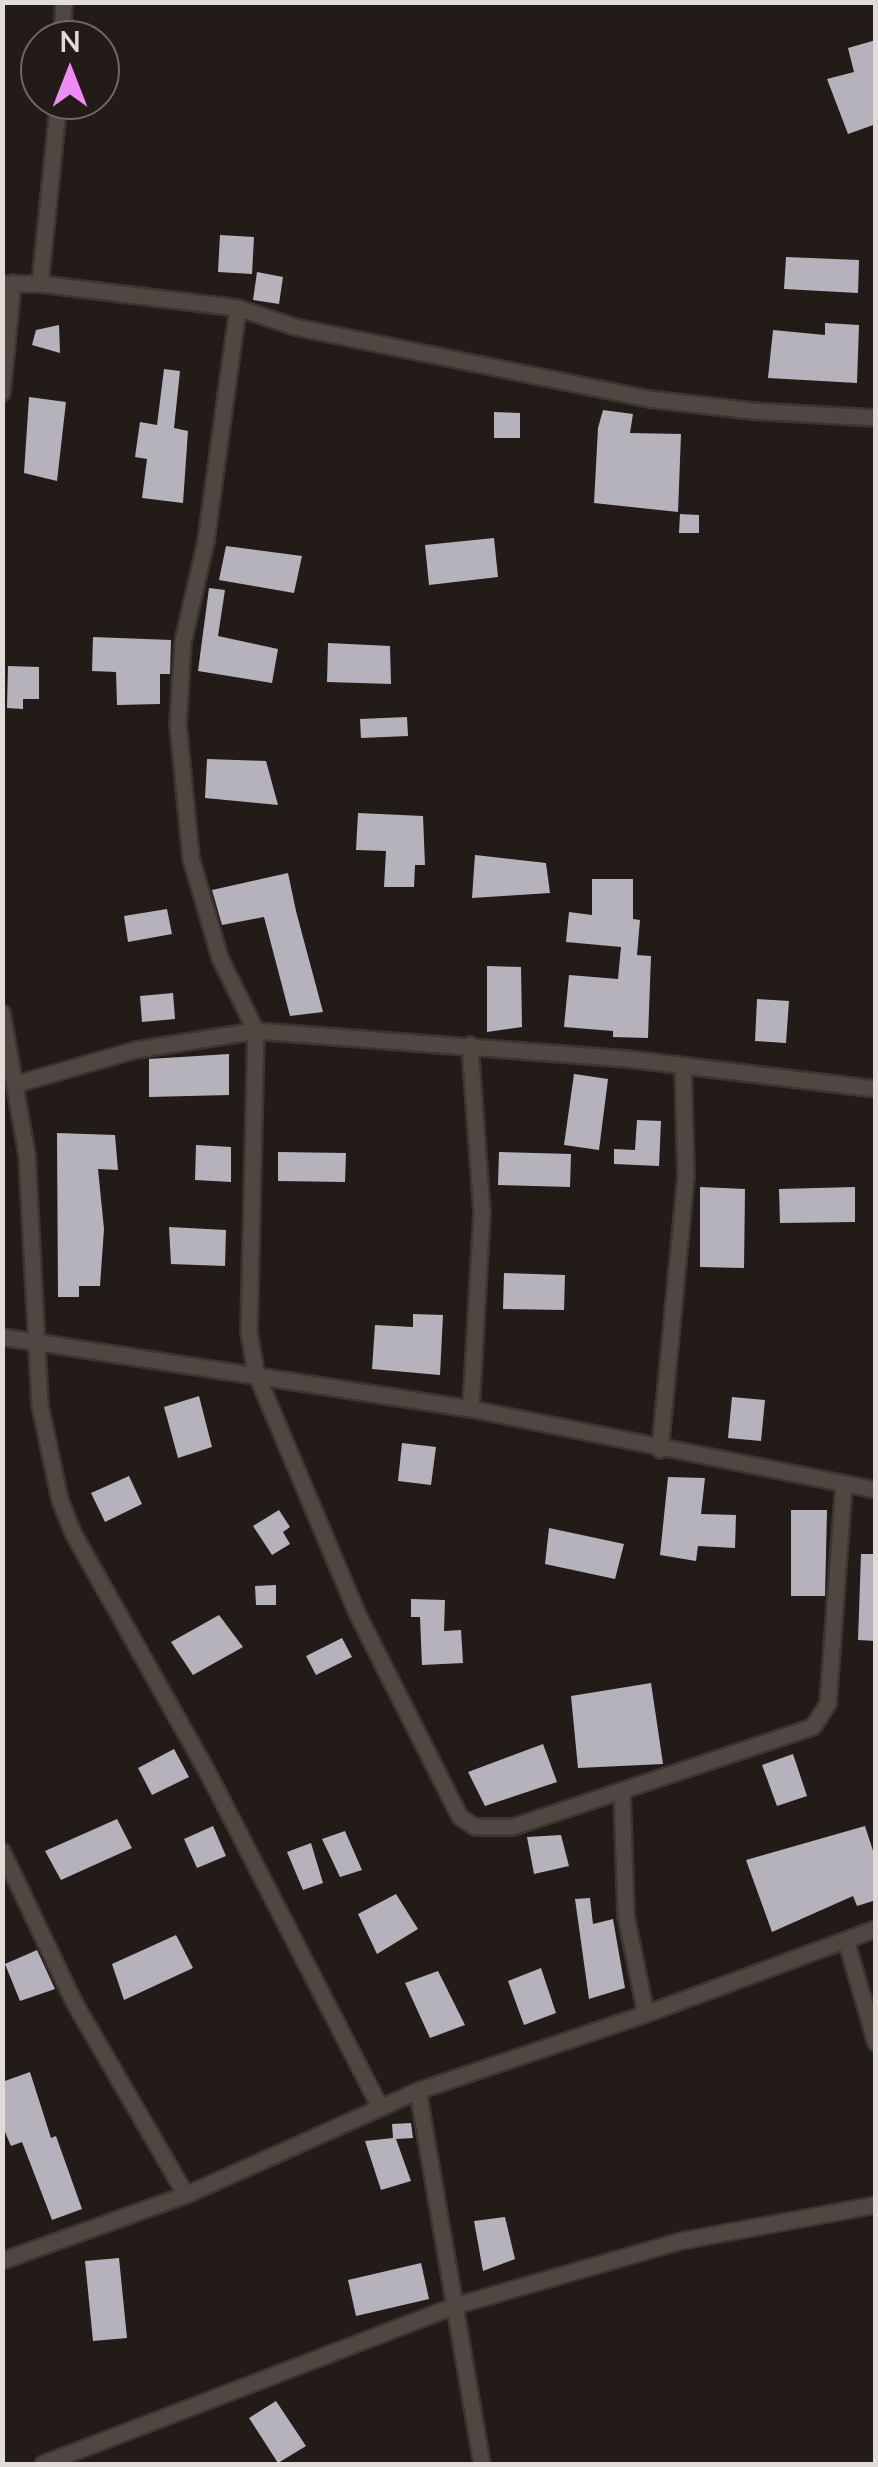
<!DOCTYPE html>
<html>
<head>
<meta charset="utf-8">
<style>
	body { margin:0 }
	#map { position:relative; width:878px; height:2467px; overflow:hidden; background:#231b17; font-family:Mulish,sans-serif }
	canvas { display:block }
	.frame { position:absolute; inset:0; border:5px solid #e2dcd9; pointer-events:none }
	.north { position:absolute; left:20px; top:20px; width:100px; height:100px; box-sizing:border-box; background:#231b17; border:2px solid #6f6865; border-radius:50%; rotate:0deg; font-size:28px; font-weight:700; line-height:40px; text-align:center; color:#e2dcd9 }
	.north::after { content:''; display:block; margin:auto; width:35px; height:45px; background:#f08bf5; clip-path:polygon(50% 0,100% 100%,50% 72%,0 100%) }
</style>
</head>
<body>
<div id="map">
<canvas width="878" height="2467"></canvas>
<div class="frame"></div>
<div class="north">N</div>
</div>
<script>
const ctx = document.querySelector('canvas').getContext('2d');
ctx.lineJoin = 'round';
function paint(path, color) {
  ctx.fillStyle = color;
  ctx.fill(path, 'evenodd');
}
function poly(rows) {
  const path = new Path2D();
  for (const r of rows) {
    path.moveTo(r[0], r[1]);
    for (let i = 2; i < r.length; i += 2) path.lineTo(r[i], r[i + 1]);
  }
  return path;
}
function strokePath(path, color, width, dash) {
  ctx.strokeStyle = color;
  ctx.lineWidth = width;
  ctx.lineCap = dash ? 'butt' : 'round';
  ctx.setLineDash(dash || []);
  ctx.stroke(path);
}
paint(poly([
	[876,40,876,124,848,134,827,79,854,72,848,48],
	[220,235,254,237,252,274,218,272],
	[786,257,859,260,858,293,784,289],
	[257,272,283,277,279,304,253,300],
	[825,323,859,325,857,383,768,378,773,330,825,335],
	[59,325,60,353,32,345,36,330],
	[164,369,180,371,174,428,188,431,183,503,142,498,147,459,135,457,140,422,157,425],
	[29,397,66,402,57,481,24,473],
	[603,410,633,414,630,433,681,434,678,512,594,503,598,428],
	[494,412,520,413,520,438,494,438],
	[680,514,699,515,699,533,679,533],
	[494,538,498,577,429,585,425,545],
	[226,546,302,556,294,593,219,580],
	[209,588,225,590,218,636,278,649,272,683,198,671],
	[93,637,171,640,170,674,160,674,160,704,117,705,116,672,92,671],
	[328,643,390,646,391,684,327,682],
	[8,666,39,667,39,699,23,699,23,709,7,708],
	[407,717,408,736,361,738,360,719],
	[207,759,266,761,278,805,205,798],
	[358,813,423,816,425,865,415,865,414,887,384,887,386,851,356,850],
	[475,855,546,863,550,893,472,898],
	[288,873,296,911,323,1012,290,1016,264,917,222,925,212,890],
	[592,879,633,879,633,919,640,920,637,955,651,956,648,1038,613,1037,613,1031,564,1027,569,975,618,979,621,947,566,942,569,912,592,915],
	[167,909,172,934,128,942,124,916],
	[487,966,521,967,522,1027,487,1032],
	[173,993,175,1019,142,1022,140,996],
	[757,999,789,1001,786,1043,755,1041],
	[229,1054,229,1095,149,1097,149,1059],
	[574,1074,608,1079,599,1150,564,1145],
	[637,1120,661,1121,659,1166,614,1164,614,1149,635,1150],
	[57,1133,115,1135,118,1170,98,1169,104,1229,100,1286,79,1286,79,1297,58,1297],
	[196,1145,231,1147,231,1182,195,1180],
	[278,1152,346,1153,345,1182,278,1181],
	[499,1152,571,1154,570,1187,498,1185],
	[700,1187,745,1189,744,1268,700,1267],
	[855,1187,855,1222,780,1223,779,1189],
	[169,1227,226,1230,225,1266,171,1264],
	[504,1273,565,1275,564,1310,503,1309],
	[413,1314,443,1315,440,1375,372,1369,375,1325,413,1327],
	[199,1396,212,1447,178,1458,164,1407],
	[732,1397,765,1400,761,1441,728,1438],
	[402,1443,436,1447,431,1485,398,1481],
	[129,1476,142,1504,105,1522,91,1493],
	[668,1477,705,1478,701,1514,736,1515,735,1548,698,1546,696,1561,660,1555],
	[279,1510,290,1527,283,1532,290,1544,272,1555,253,1526],
	[791,1510,827,1510,825,1596,791,1596],
	[549,1528,624,1544,615,1579,545,1564],
	[861,1554,876,1554,876,1641,858,1640],
	[276,1585,276,1605,256,1605,255,1586],
	[411,1599,445,1600,444,1631,461,1630,463,1663,422,1665,420,1617,411,1617],
	[219,1615,243,1647,193,1675,171,1642],
	[342,1638,352,1657,316,1675,306,1656],
	[651,1683,663,1764,578,1768,571,1696],
	[543,1744,557,1782,485,1806,468,1772],
	[174,1749,189,1777,152,1795,138,1768],
	[793,1754,807,1796,777,1806,762,1765],
	[117,1819,132,1848,61,1880,45,1851],
	[213,1826,226,1856,197,1868,184,1839],
	[865,1826,876,1860,876,1900,857,1906,853,1896,772,1932,746,1860],
	[345,1831,362,1870,340,1877,322,1839],
	[561,1835,569,1866,534,1874,527,1837],
	[311,1843,323,1883,303,1890,287,1852],
	[396,1894,418,1929,377,1954,358,1914],
	[590,1898,593,1924,613,1919,625,1988,589,1999,575,1899],
	[176,1935,193,1968,124,2000,112,1964],
	[37,1950,55,1989,20,2001,5,1964],
	[541,1968,556,2013,524,2025,508,1981],
	[438,1971,465,2025,430,2038,405,1983],
	[30,2072,51,2138,56,2136,82,2209,52,2220,22,2142,11,2146,2,2125,2,2082],
	[411,2123,413,2138,396,2139,411,2181,381,2190,365,2141,393,2138,392,2124],
	[505,2217,515,2259,483,2271,474,2221],
	[119,2258,127,2338,93,2341,85,2261],
	[421,2263,429,2299,356,2316,348,2280],
	[276,2401,306,2446,278,2463,249,2418]
]), '#b6b2bc');
const street = poly([
	[62,40,64,2],
	[2,284,40,284,238,308,295,327,649,399,752,411,876,418],
	[40,284,59,100],
	[238,308,206,541,183,642,178,724,191,858,220,958,256,1031,249,1332,256,1373,358,1615,460,1817,475,1827,513,1827,813,1727,828,1704,844,1484],
	[2,393,13,283],
	[2,1013,27,1155,40,1405,60,1500,73,1533,208,1773,380,2107],
	[470,1045,482,1212,471,1409],
	[17,1084,136,1050,256,1031,628,1059,876,1089],
	[2,1337,471,1409,876,1490],
	[660,1450,686,1176,683,1066],
	[622,1791,626,1916,646,2014],
	[2,1851,74,2002,186,2195],
	[846,1940,876,2043],
	[418,2091,482,2464],
	[2,2261,186,2195,418,2091,646,2014,876,1929],
	[43,2464,455,2306,681,2241,876,2205]
]);
strokePath(street, '#3b3533', 20);
strokePath(street, '#504743', 15);
</script>
</body>
</html>
